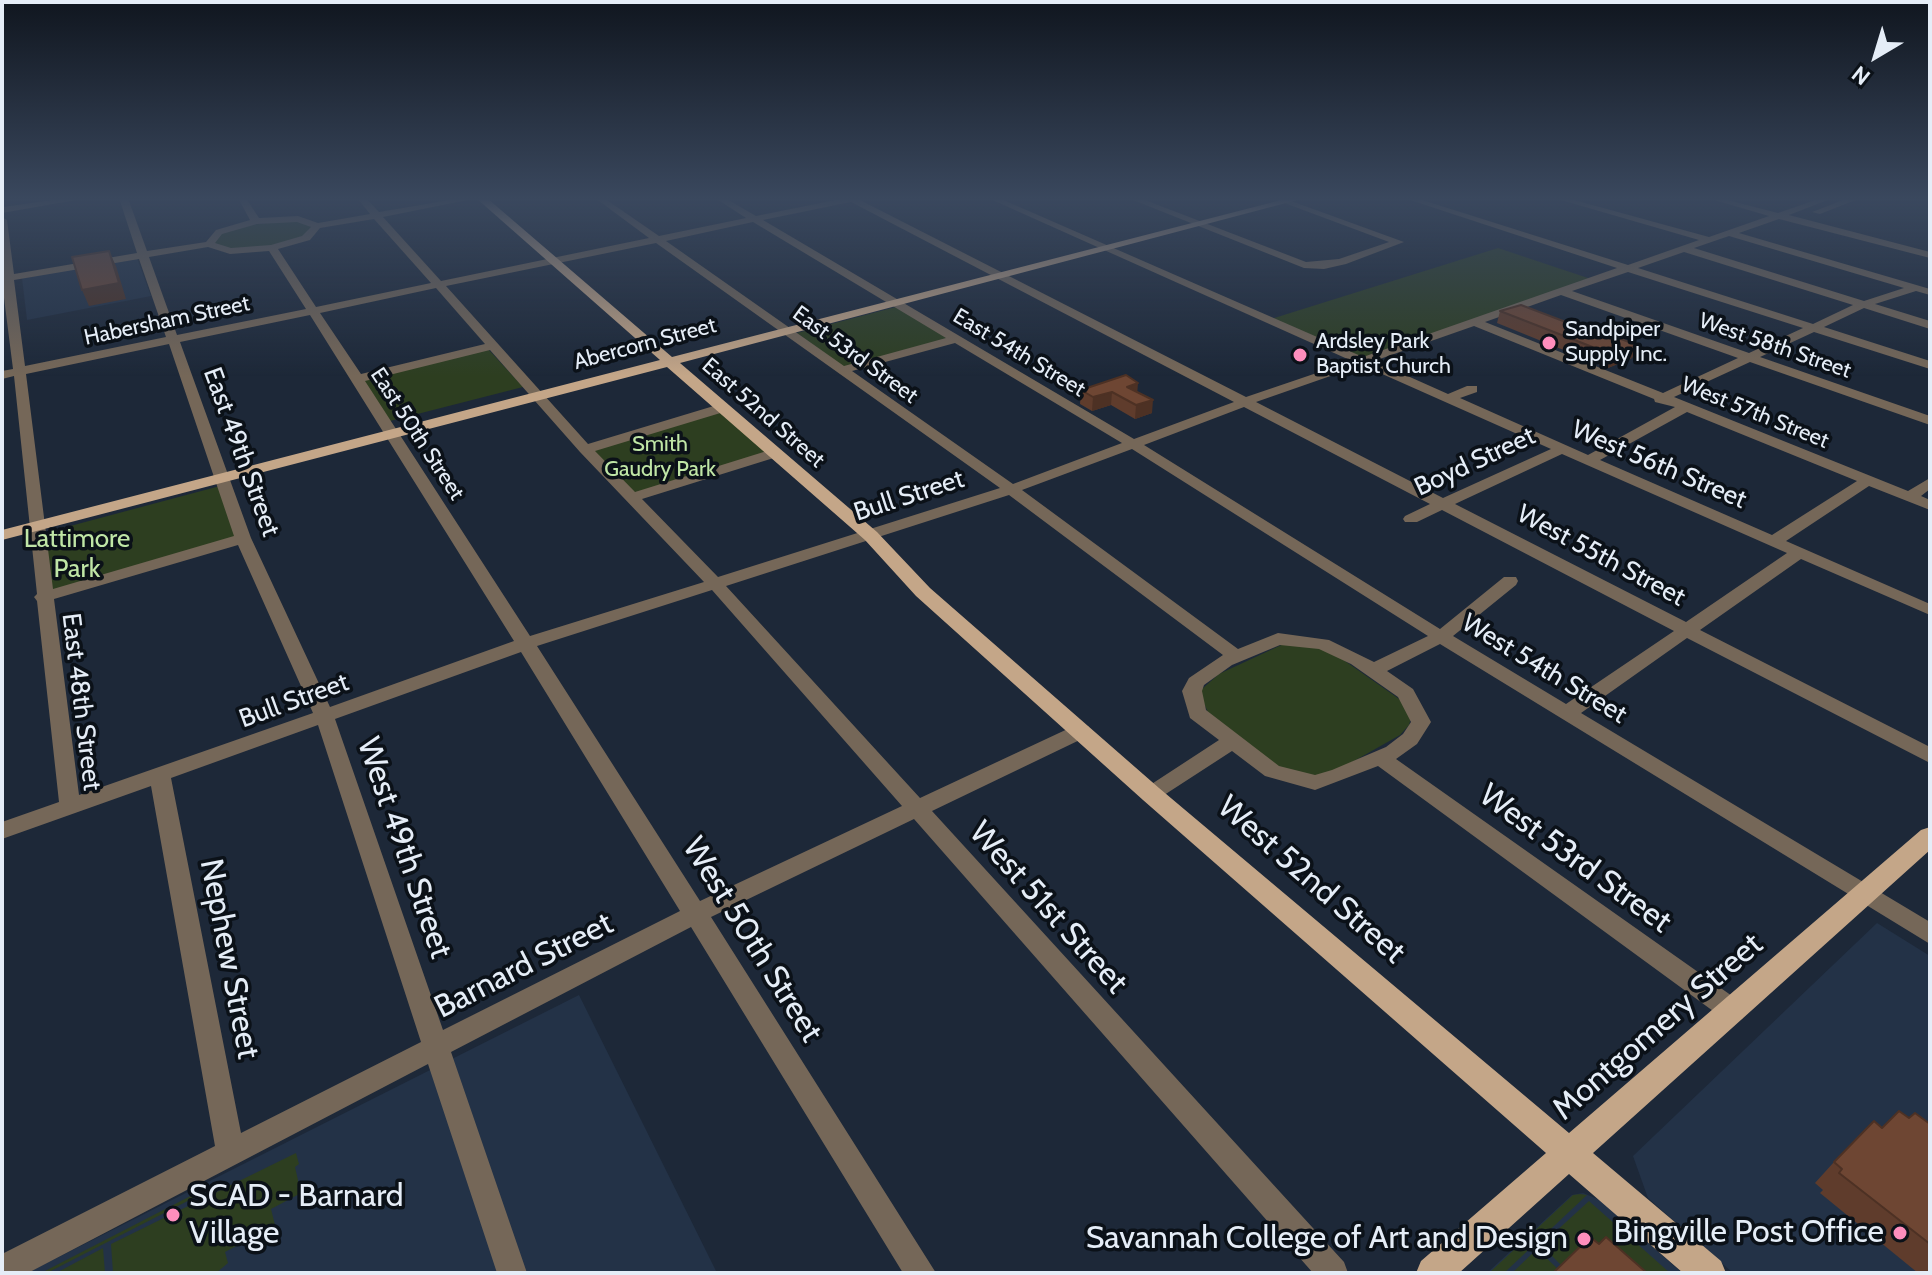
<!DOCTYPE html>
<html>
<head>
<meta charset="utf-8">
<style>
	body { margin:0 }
	#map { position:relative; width:1932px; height:1275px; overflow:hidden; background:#1d2838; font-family:Cabin,sans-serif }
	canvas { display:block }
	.frame { position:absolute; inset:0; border:4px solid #e5edf7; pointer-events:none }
	.north { position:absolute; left:1836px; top:16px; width:80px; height:80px; -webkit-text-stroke:6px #0b1118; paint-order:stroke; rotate:218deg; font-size:22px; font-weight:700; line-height:32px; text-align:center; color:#e5edf7 }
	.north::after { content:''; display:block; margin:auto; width:28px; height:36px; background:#e5edf7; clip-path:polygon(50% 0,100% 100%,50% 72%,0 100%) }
</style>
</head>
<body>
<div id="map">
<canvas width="1932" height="1275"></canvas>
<div class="frame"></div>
<div class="north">N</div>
</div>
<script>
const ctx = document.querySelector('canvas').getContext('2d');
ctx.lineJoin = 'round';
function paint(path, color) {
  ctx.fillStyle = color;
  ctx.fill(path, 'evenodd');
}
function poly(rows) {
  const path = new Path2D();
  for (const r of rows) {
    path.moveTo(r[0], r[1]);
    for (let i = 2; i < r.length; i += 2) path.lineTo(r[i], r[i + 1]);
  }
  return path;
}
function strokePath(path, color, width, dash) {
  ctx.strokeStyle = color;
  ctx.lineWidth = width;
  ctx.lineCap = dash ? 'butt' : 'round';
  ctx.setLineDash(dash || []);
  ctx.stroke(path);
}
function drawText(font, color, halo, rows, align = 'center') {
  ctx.font = font + ' Cabin,sans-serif';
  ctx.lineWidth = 7;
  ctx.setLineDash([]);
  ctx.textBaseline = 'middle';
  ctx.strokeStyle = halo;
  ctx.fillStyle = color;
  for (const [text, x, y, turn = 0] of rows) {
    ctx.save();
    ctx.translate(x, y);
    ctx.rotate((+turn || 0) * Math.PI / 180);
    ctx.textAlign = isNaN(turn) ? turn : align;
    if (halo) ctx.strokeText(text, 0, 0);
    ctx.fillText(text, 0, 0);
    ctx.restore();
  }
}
paint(poly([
	[137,258,151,296,27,320,22,278],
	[1877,923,1930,956,1930,1273,1733,1273,1648,1198,1633,1156],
	[579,995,717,1273,27,1273],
	[1583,1193,1600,1200,1682,1273,1487,1273,1572,1195]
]), '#233247');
paint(poly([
	[298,219,316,230,282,246,220,249,209,240,228,228],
	[1498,248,1594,280,1369,361,1271,319],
	[896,307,951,338,845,368,797,333],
	[488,349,523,387,390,421,363,380],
	[722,408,775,453,631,498,585,449],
	[220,486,236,537,52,592,44,533],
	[1290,641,1311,644,1335,654,1402,701,1412,714,1409,725,1400,735,1331,774,1313,777,1278,767,1208,712,1201,698,1202,689,1219,674],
	[296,1153,299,1164,295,1167,301,1193,271,1209,275,1225,225,1252,228,1263,216,1273,113,1273,111,1244],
	[210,1186,213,1188,47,1273,41,1273],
	[1580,1194,1587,1195,1504,1273,1489,1273,1573,1195],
	[1589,1201,1670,1273,1564,1268,1541,1245],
	[103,1248,105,1273,56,1273],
	[1537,1249,1561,1272,1512,1273]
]), '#2d3e20');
paint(poly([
	[67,198,88,198,2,213,2,207,67,198],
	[119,198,128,198,147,251,206,242,216,230,250,220,238,198,246,198,259,218,298,216,318,223,370,214,357,198,366,198,379,212,461,198,478,198,383,217,441,281,649,238,595,198,604,198,659,236,746,218,715,198,725,198,756,216,845,198,861,198,860,200,1246,397,1352,361,988,198,999,198,1363,357,1617,268,1404,198,1416,198,1628,265,1699,240,1554,198,1567,198,1709,237,1769,216,1707,198,1720,198,1778,213,1821,198,1833,198,1789,215,1930,252,1930,258,1779,219,1739,233,1930,289,1930,295,1916,291,1875,304,1930,321,1930,329,1864,308,1824,327,1930,361,1930,369,1814,332,1760,357,1930,416,1930,425,1750,362,1674,397,1908,491,1930,478,1930,489,1921,496,1930,500,1930,510,1869,486,1786,541,1930,604,1930,615,1801,559,1700,630,1930,747,1930,763,1687,638,1581,713,1930,922,1930,944,1440,644,1387,671,1413,689,1431,722,1417,744,1396,759,1742,1003,1746,1011,1742,1019,1733,1022,1724,1019,1378,766,1315,790,1265,776,1232,751,1158,799,1144,799,1140,794,1144,789,1219,740,1190,718,1182,691,1189,678,1223,655,1009,495,726,586,920,798,1074,726,1088,726,1091,731,1088,736,932,811,1344,1262,1348,1273,1313,1273,914,819,711,917,936,1273,903,1273,691,927,451,1052,527,1273,497,1273,428,1064,28,1273,2,1273,2,1254,215,1146,151,786,2,839,2,822,59,802,37,601,34,597,37,594,14,376,2,379,2,371,13,369,2,282,2,217,7,220,14,274,137,253,119,198],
	[851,202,1234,402,1134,439,763,220,851,202],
	[374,219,431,283,316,307,278,249,310,240,320,228,374,219],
	[297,222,311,227,302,236,271,245,231,248,215,243,222,234,257,224,297,222],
	[753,222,946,338,844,366,666,241,753,222],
	[1729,236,1904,288,1864,301,1694,248,1729,236],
	[656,243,1000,488,718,577,642,499,780,456,780,450,770,450,635,492,595,451,727,411,727,405,717,405,588,444,446,286,656,243],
	[208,247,230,254,269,251,306,309,177,335,149,257,208,247],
	[1684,252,1853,305,1813,324,1638,268,1684,252],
	[139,259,166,337,25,366,14,280,139,259],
	[1628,272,1803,328,1749,353,1572,291,1628,272],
	[436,288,485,344,361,374,320,313,436,288],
	[1561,295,1738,358,1663,393,1485,322,1561,295],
	[310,315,514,641,330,707,251,538,180,342,310,315],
	[1474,326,1654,399,1655,402,1675,407,1588,455,1460,398,1477,392,1477,386,1467,386,1448,394,1374,361,1474,326],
	[955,343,1122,443,1013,484,852,371,955,343],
	[169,344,234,536,53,589,26,374,169,344],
	[490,350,580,452,704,582,530,636,365,381,490,350],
	[1362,365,1551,449,1443,498,1256,402,1362,365],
	[1244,407,1430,504,1405,516,1403,519,1405,522,1417,522,1442,510,1674,631,1566,704,1453,636,1516,585,1518,581,1516,577,1504,577,1440,629,1144,445,1244,407],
	[1687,412,1857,481,1772,535,1600,460,1687,412],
	[1132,449,1428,636,1374,662,1329,640,1278,633,1238,649,1022,490,1132,449],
	[1562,454,1787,553,1686,622,1455,504,1562,454],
	[238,545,313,713,79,795,54,599,238,545],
	[712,590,902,806,700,901,537,646,712,590],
	[1280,645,1319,649,1351,664,1398,697,1411,722,1403,734,1386,747,1332,770,1315,775,1279,766,1206,710,1202,691,1204,685,1232,665,1280,645],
	[521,652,680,911,443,1030,335,719,521,652],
	[318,725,421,1042,241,1133,171,778,318,725],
	[1128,198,1140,198,1306,262,1339,259,1389,242,1271,198,1283,198,1404,242,1346,264,1324,269,1304,268,1128,198],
	[1848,198,1861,198,1820,214,1812,212,1848,198]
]), '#756758');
paint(poly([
	[476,198,487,198,672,357,1289,198,1305,198,680,363,877,532,930,588,1159,788,1569,1133,1921,830,1930,827,1930,850,1593,1153,1721,1261,1726,1273,1683,1273,1569,1174,1459,1273,1416,1273,1421,1261,1546,1153,1143,800,916,596,865,540,667,367,2,540,2,530,660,360,476,198]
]), '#c4a688');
paint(poly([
	[1500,311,1600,335,1637,345,1632,358,1608,368,1497,323],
	[1081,390,1137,392,1152,413,1135,419,1111,405,1092,411,1080,404],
	[1909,1118,1930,1124,1930,1273,1918,1273,1820,1193,1823,1190,1815,1183,1834,1162,1882,1128]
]), '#5f3c2c');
paint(poly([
	[109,251,116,266,126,299,89,306,82,290],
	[1637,345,1632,358,1608,368,1613,355],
	[1138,383,1137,396,1127,387],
	[1112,392,1111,405,1092,411,1093,397],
	[1153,400,1152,413,1135,419,1136,405]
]), '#4d3124');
const building = poly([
	[109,251,119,283,82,290,72,257,109,251],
	[1521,305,1600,335,1605,333,1637,345,1613,355,1500,311,1521,305],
	[1126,375,1138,383,1127,387,1153,400,1136,405,1112,392,1093,397,1081,390,1126,375],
	[1899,1111,1909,1118,1915,1113,1930,1124,1930,1244,1839,1173,1842,1169,1834,1162,1874,1121,1882,1128,1899,1111],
	[1590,1237,1599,1244,1606,1237,1647,1273,1553,1273,1590,1237]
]);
paint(building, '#6e4633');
strokePath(building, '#4d3124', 2);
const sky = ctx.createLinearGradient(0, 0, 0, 376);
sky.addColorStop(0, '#10161f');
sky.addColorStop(0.53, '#3a485e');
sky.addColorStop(1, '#3a485e00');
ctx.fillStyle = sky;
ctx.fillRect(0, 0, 1932, 376);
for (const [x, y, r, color] of [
	[1549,343,8,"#fe8ebd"],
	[1300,355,8,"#fe8ebd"],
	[173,1215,8,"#fe8ebd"],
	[1900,1233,8,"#fe8ebd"],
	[1584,1239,8,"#fe8ebd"]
]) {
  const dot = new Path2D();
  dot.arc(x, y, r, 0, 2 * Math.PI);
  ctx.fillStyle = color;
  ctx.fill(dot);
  strokePath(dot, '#0b1118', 3);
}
drawText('22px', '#e5edf7', '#0b1118', [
	["Habersham Street",167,321,-12],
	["Abercorn Street",645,344,-15],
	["West 58th Street",1775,346,19],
	["East 54th Street",1019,353,31],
	["East 53rd Street",855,355,36],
	["East 52nd Street",763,413,41],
	["West 57th Street",1755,413,22],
	["East 50th Street",417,434,57]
]);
drawText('22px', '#e5edf7', '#0b1118', [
	["Sandpiper",1565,330],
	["Supply Inc.",1565,355],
	["Ardsley Park",1316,342],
	["Baptist Church",1316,367]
], 'left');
drawText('22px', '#c0e6a6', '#0b1118', [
	["Smith",660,445],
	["Gaudry Park",660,470]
]);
drawText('26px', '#e5edf7', '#0b1118', [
	["East 49th Street",241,452,70],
	["Boyd Street",1475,462,-25],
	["West 56th Street",1659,465,23],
	["Bull Street",909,496,-18],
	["West 55th Street",1601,556,28],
	["West 54th Street",1544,669,31],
	["Bull Street",294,701,-20],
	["East 48th Street",81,702,83]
]);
drawText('26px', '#c0e6a6', '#0b1118', [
	["Lattimore",77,539],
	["Park",77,569]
]);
drawText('32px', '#e5edf7', '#0b1118', [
	["West 49th Street",404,848,71],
	["West 53rd Street",1575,859,36],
	["West 52nd Street",1311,880,41],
	["West 51st Street",1048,908,48],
	["West 50th Street",752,940,58],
	["Nephew Street",229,959,79],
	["Barnard Street",524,966,-27],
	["Montgomery Street",1658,1027,-41]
]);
drawText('32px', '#e5edf7', '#0b1118', [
	["SCAD - Barnard",189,1197,"left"],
	["Village",189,1234,"left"],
	["Bingville Post Office",1884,1233],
	["Savannah College of Art and Design",1568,1239]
], 'right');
</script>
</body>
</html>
